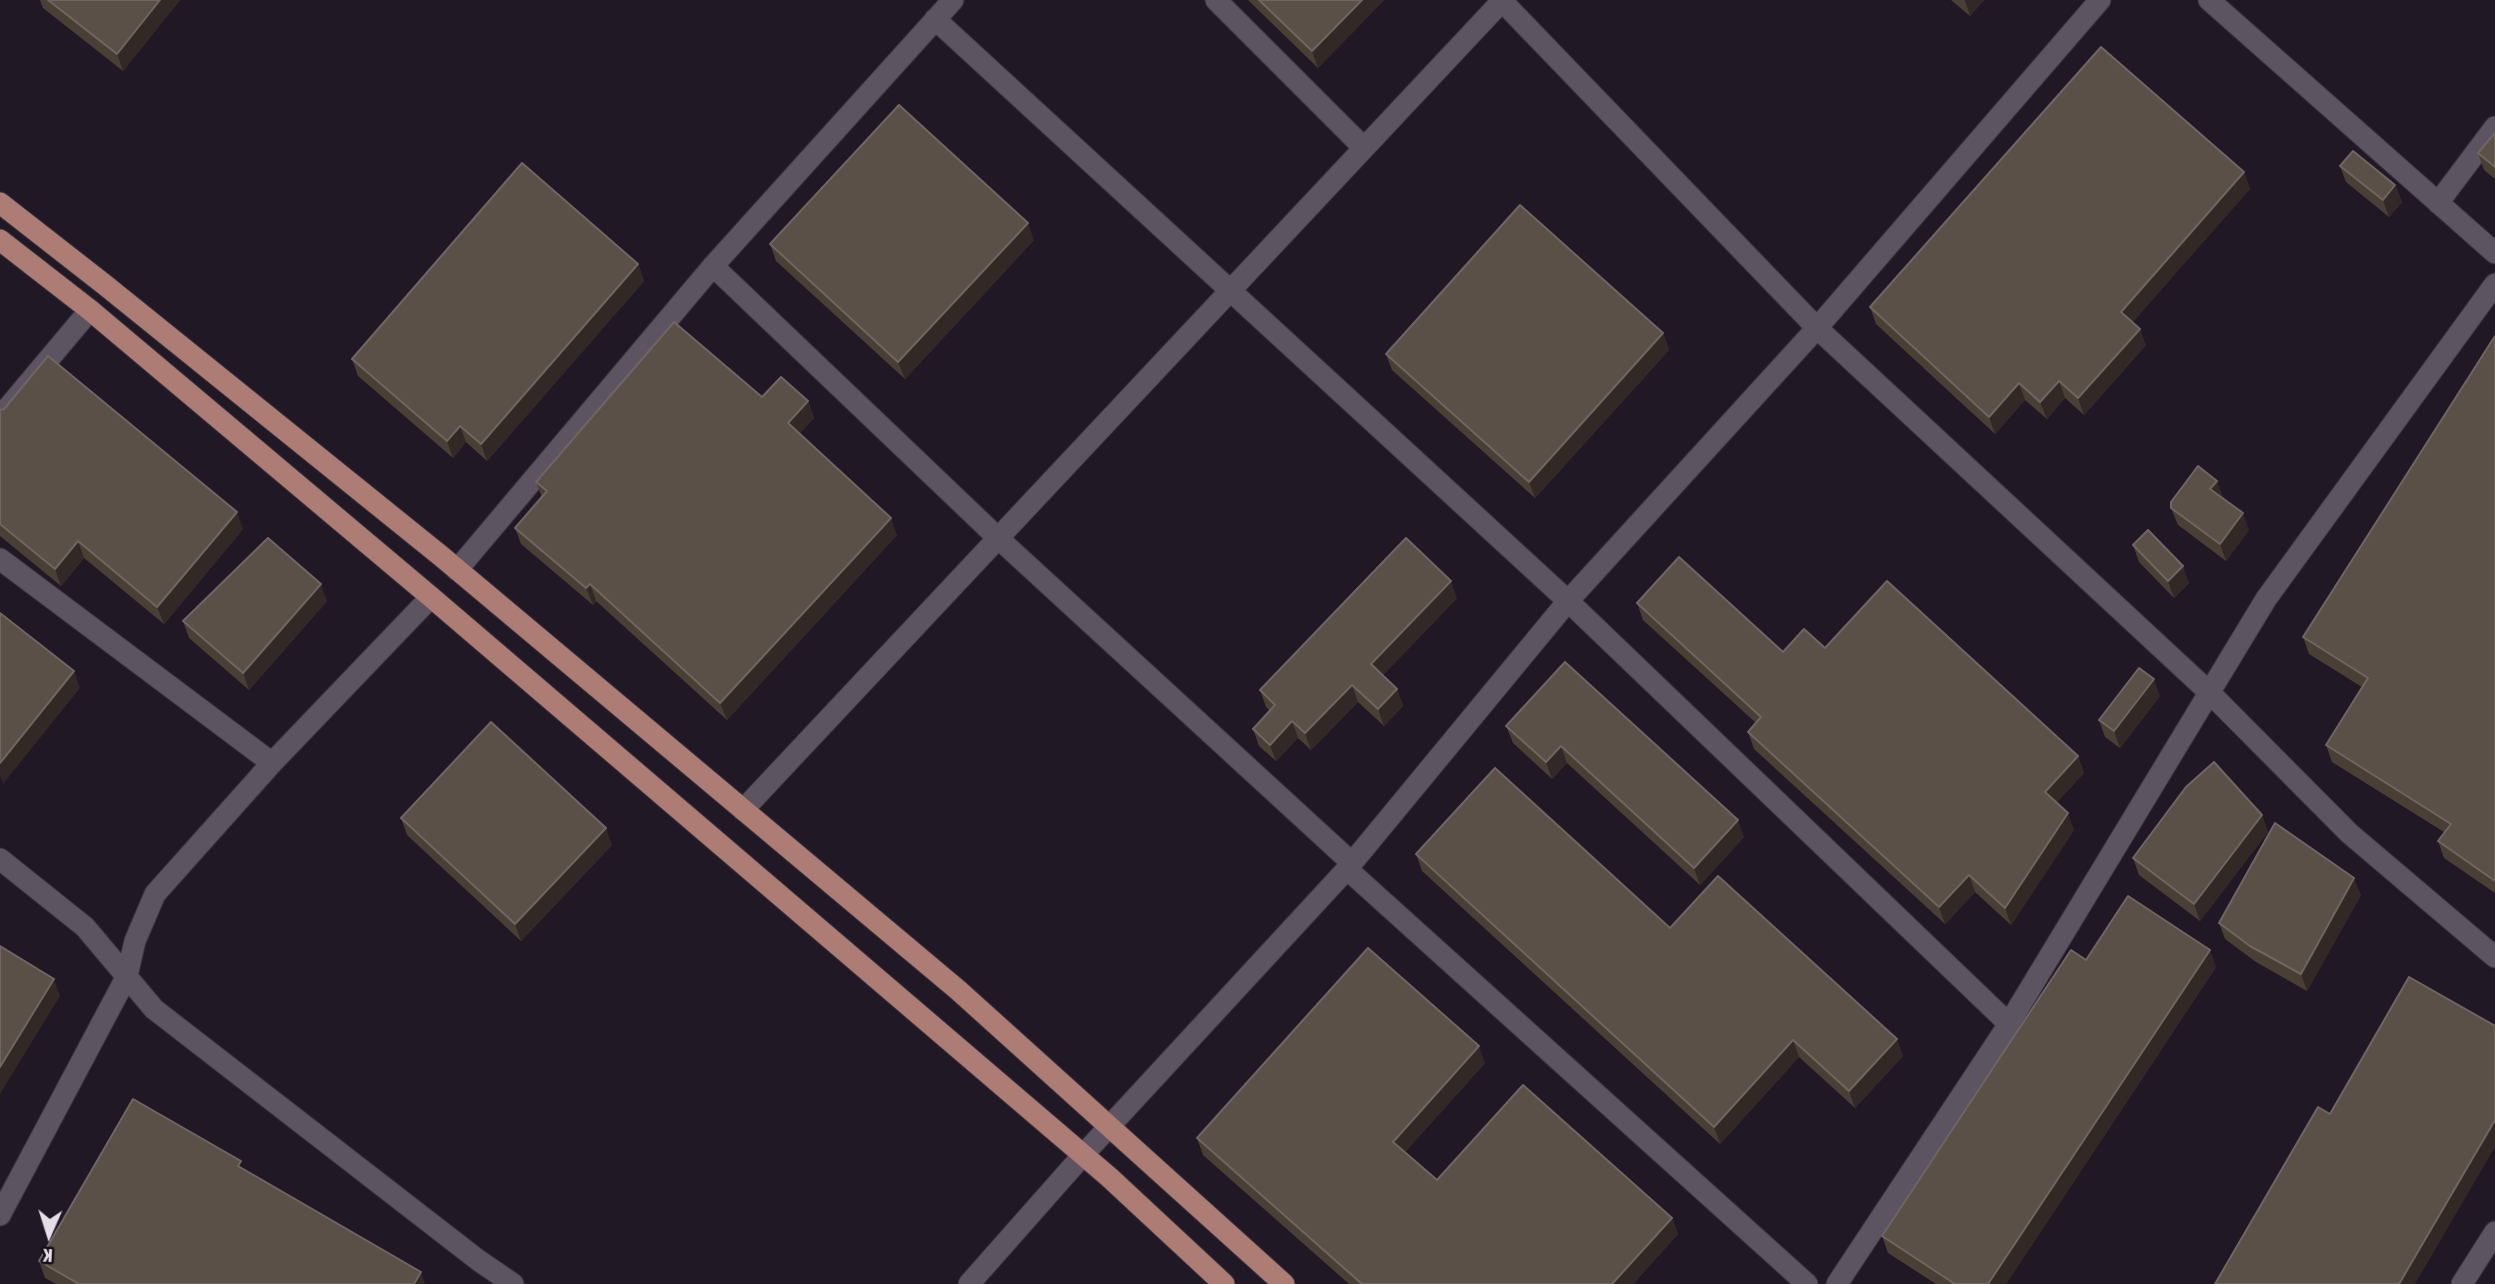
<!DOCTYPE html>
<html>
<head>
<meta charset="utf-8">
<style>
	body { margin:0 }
	#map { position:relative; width:2495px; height:1284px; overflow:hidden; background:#211825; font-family:"Asap Condensed",sans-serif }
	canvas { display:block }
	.north { position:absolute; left:14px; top:1200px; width:70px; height:70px; -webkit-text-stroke:5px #170f1b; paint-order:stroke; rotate:183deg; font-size:19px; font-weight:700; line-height:28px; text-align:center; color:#e4dee7 }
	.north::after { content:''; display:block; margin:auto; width:24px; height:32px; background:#e4dee7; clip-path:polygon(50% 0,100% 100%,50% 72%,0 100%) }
</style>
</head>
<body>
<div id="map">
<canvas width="2495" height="1284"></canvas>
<div class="north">K</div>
</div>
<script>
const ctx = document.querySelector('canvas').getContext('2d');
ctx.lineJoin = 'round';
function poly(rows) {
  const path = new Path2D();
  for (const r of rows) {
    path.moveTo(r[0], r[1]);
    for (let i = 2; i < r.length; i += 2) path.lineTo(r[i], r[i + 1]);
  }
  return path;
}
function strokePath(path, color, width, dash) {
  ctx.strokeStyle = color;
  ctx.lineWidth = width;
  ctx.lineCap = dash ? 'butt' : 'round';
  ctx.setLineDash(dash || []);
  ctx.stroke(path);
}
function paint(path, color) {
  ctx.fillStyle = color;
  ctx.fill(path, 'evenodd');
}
const street = poly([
	[1216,0,1364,148],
	[1501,0,1817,328,2210,693,2349,833,2495,957],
	[2209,0,2495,253],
	[935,19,1568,601,2009,1024],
	[2438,203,2495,127],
	[713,266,998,538,1352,863],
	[0,417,90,310],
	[0,559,272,763],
	[457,570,713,266,953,0],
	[743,810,1503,0],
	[0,859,85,927,154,1009,478,1260,513,1284],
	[1347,869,1807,1284],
	[0,1215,127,976,135,941,155,894,272,763,431,597],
	[969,1284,1083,1155],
	[1837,1284,2005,1030,2266,599,2495,284],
	[2462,1284,2495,1232]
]);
const secondary = poly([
	[1083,1155,1347,869,1568,601,1817,328,2100,0]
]);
const primary = poly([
	[0,203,105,285,441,556,958,990,1284,1284],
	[0,240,90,310,431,597,1109,1177,1224,1284]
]);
strokePath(street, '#3a343e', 23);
strokePath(secondary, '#3a343e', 23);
strokePath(primary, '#3a343e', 23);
strokePath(street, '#5d5462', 21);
strokePath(secondary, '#5d5462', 21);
strokePath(primary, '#ac7c75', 21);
paint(poly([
	[40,0,180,0,123,71,43,8],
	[1248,0,1384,0,1318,68],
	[1951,0,1984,0,1970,16],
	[2495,133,2495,179,2484,170,2478,153],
	[2340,166,2395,185,2402,202,2389,217,2346,182],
	[2244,172,2250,189,2132,322,2146,345,2084,415,2065,398,2047,419,2025,400,1995,434,1876,324,1870,307],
	[1034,240,905,379,776,261,770,244],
	[638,264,644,281,487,461,466,442,453,458,358,376,352,359],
	[1663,333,1669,350,1535,498,1392,370,1386,354],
	[2495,336,2495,893,2444,858,2438,841,2444,832,2332,762,2326,745,2362,687,2309,654,2303,637],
	[762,397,808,401,814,418,799,434,897,535,727,720,596,601,593,605,521,544,515,528,542,497,536,482],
	[0,410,243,529,164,624,84,558,61,586,0,536],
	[2223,497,2249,530,2226,561,2178,525,2171,508],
	[2133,545,2189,583,2174,598,2139,562],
	[1457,598,1383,675,1397,689,1403,706,1384,726,1358,702,1311,750,1298,738,1276,761,1259,746,1253,729,1270,711,1266,707,1260,690],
	[327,601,249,690,189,638,183,621],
	[1637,603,1783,652,1825,648,2078,756,2084,773,2056,803,2074,830,2011,925,1975,892,1945,924,1754,749,1748,732,1756,723,1643,620],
	[1565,662,1744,837,1700,885,1567,763,1552,779,1513,743,1506,726],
	[2160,696,2120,748,2105,737,2099,720],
	[2262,815,2268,832,2200,921,2139,875,2133,858],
	[401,818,612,845,521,941,407,835],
	[1416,854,1670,928,1903,1056,1855,1108,1799,1057,1720,1144,1422,871],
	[2361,895,2307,991,2256,962,2225,939,2219,923],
	[2086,960,2216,967,2006,1284,1936,1284,1888,1253,1882,1236],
	[1485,1063,1405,1152,1437,1180,1672,1218,1678,1234,1633,1284,1349,1284,1203,1155,1197,1138],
	[244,1170,425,1284,56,1284,45,1278,39,1261]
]), '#4a3f34');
paint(poly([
	[160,0,180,0,123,71,117,54],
	[1362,0,1384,0,1318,68,1312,51],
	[1965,0,1984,0,1970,16],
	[2244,172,2250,189,2127,329,2121,312],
	[2395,185,2402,202,2389,217,2383,200],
	[1028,223,1034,240,905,379,898,362],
	[638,264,644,281,487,461,481,444],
	[2140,329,2146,345,2084,415,2078,398],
	[1663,333,1669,350,1535,498,1529,482],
	[2059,381,2065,398,2047,419,2040,402],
	[2019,383,2025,400,1995,434,1989,417],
	[808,401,814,418,794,440,788,423],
	[460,426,466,442,453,458,447,441],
	[2217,481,2223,497,2217,506,2210,489],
	[237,512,243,529,164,624,157,607],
	[2243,513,2249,530,2226,561,2220,544],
	[891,518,897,535,727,720,720,703],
	[78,541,84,558,61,586,55,569],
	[2183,566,2189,583,2174,598,2168,581],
	[1451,581,1457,598,1377,681,1371,664],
	[321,584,327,601,249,690,243,673],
	[590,584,596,601,593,605,586,588],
	[74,671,80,688,3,784,0,776,0,763],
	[2154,679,2160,696,2120,748,2114,731],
	[1352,685,1358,702,1311,750,1305,733],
	[1397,689,1403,706,1384,726,1378,709],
	[1292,721,1298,738,1276,761,1270,745],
	[1561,746,1567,763,1552,779,1546,762],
	[2078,756,2084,773,2051,809,2045,792],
	[2068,813,2074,830,2011,925,2005,908],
	[2262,815,2268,832,2200,921,2194,904],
	[1738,820,1744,837,1700,885,1694,868],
	[606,828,612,845,521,941,515,924],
	[1969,875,1975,892,1945,924,1939,907],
	[2354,878,2361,895,2307,991,2301,974],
	[2210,950,2216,967,2006,1284,1988,1284],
	[54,979,60,996,0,1094,0,1067],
	[1897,1039,1903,1056,1855,1108,1849,1091],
	[1793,1040,1799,1057,1720,1144,1714,1127],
	[1479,1046,1485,1063,1399,1159,1393,1142],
	[2495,1120,2495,1147,2415,1284,2399,1284],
	[1672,1218,1678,1234,1633,1284,1612,1284],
	[421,1272,425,1284,414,1284]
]), '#322826');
const building = poly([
	[48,0,160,0,117,54,48,0],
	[1259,0,1362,0,1312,51,1259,0],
	[2101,47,2244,172,2121,312,2140,329,2078,398,2059,381,2040,402,2019,383,1989,417,1870,307,2101,47],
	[899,105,1028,223,898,362,770,244,899,105],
	[2495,133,2495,167,2478,153,2495,133],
	[2353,151,2395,185,2383,200,2340,166,2353,151],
	[522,163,638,264,481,444,460,426,447,441,352,359,522,163],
	[1520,205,1663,333,1529,482,1386,354,1520,205],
	[674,322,762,397,781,377,808,401,788,423,891,518,720,703,590,584,586,588,515,528,547,491,536,482,674,322],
	[2495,336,2495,881,2438,841,2451,824,2326,745,2368,678,2303,637,2495,336],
	[48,356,237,512,157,607,78,541,55,569,0,524,0,410,4,409,48,356],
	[2198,466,2217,481,2210,489,2243,513,2220,544,2171,508,2171,502,2198,466],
	[2148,530,2183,566,2168,581,2133,545,2148,530],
	[268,538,321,584,243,673,183,621,268,538],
	[1406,538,1451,581,1371,664,1397,689,1378,709,1352,685,1305,733,1292,721,1270,745,1253,729,1275,705,1260,690,1406,538],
	[1679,557,1783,652,1804,629,1825,648,1887,581,2078,756,2045,792,2068,813,2005,908,1969,875,1939,907,1748,732,1761,717,1637,603,1679,557],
	[0,613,74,671,0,763,0,613],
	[1565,662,1738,820,1694,868,1561,746,1546,762,1506,726,1565,662],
	[2139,668,2154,679,2114,731,2099,720,2139,668],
	[491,722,606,828,515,924,401,818,491,722],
	[2214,762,2262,815,2194,904,2133,858,2186,787,2214,762],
	[1495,768,1670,928,1718,876,1897,1039,1849,1091,1793,1040,1714,1127,1416,854,1495,768],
	[2275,823,2354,878,2301,974,2250,946,2219,923,2275,823],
	[2128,896,2210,950,1988,1284,1955,1284,1882,1236,2071,950,2086,960,2128,896],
	[0,946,54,979,0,1067,0,946],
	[1368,948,1479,1046,1393,1142,1437,1180,1523,1085,1672,1218,1612,1284,1362,1284,1197,1138,1368,948],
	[2409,977,2495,1026,2495,1120,2399,1284,2215,1284,2318,1107,2330,1114,2409,977],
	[133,1099,241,1161,238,1166,421,1272,414,1284,79,1284,39,1261,133,1099]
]);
paint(building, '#5a5048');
strokePath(building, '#706661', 2);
</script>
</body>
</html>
